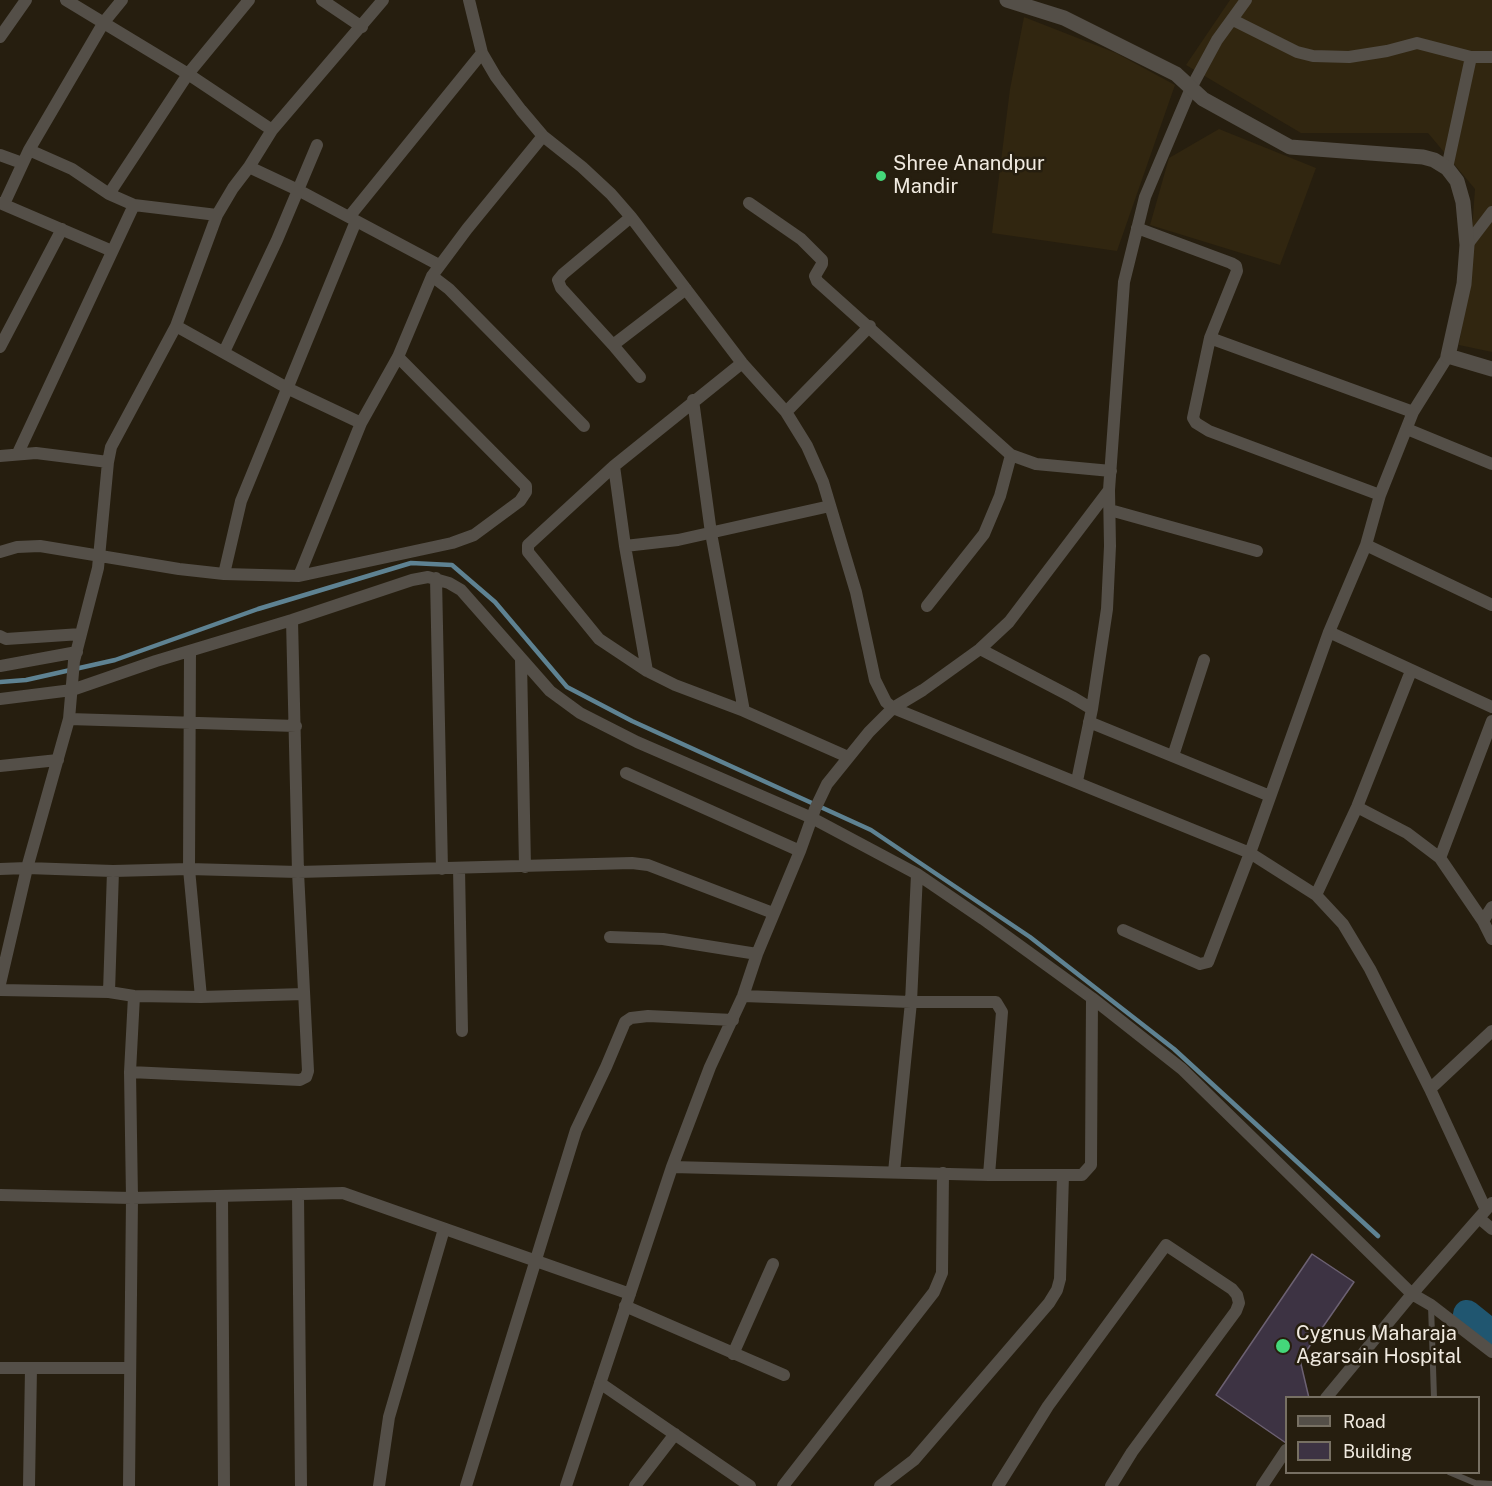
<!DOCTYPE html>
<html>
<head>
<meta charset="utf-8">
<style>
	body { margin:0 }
	#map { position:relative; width:1492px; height:1486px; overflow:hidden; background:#261e0f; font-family:"Public Sans",sans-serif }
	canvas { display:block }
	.legend { position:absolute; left:1285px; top:1396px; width:195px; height:78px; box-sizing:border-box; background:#261e0f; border:2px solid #777063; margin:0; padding:8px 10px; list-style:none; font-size:18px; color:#f0eae0 }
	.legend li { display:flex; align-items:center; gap:12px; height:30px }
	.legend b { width:30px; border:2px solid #777063 }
</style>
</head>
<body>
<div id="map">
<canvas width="1492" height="1486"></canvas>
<ul class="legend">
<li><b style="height:8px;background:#544f48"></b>Road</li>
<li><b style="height:16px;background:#3d3343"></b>Building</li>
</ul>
</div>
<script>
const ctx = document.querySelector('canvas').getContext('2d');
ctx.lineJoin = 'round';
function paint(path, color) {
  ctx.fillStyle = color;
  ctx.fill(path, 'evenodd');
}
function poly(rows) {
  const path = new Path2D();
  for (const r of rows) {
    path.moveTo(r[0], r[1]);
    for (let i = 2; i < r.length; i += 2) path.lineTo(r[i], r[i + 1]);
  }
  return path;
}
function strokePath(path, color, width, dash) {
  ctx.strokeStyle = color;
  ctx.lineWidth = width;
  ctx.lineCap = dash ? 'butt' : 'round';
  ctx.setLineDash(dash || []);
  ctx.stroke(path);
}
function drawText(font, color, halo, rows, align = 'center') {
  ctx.font = font + ' "Public Sans",sans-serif';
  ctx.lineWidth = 5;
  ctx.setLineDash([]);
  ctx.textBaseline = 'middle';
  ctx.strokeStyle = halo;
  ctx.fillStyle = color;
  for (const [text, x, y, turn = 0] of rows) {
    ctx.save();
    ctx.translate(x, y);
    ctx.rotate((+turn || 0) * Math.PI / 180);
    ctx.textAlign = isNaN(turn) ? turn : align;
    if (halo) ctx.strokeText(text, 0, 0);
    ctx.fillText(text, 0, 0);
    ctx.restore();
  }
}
paint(poly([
	[1230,0,1492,0,1492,352,1459,345,1468,284,1475,189,1428,133,1301,133,1186,65],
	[1024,17,1116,53,1175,85,1117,251,992,233,1010,89],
	[1219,129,1316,168,1280,265,1150,225,1169,158]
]), '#312610');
strokePath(poly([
	[0,682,26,680,115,660,258,609,411,563,452,565,495,602,567,687,632,721,871,830,1030,937,1174,1049,1378,1236]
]), '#5e8292', 4.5);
strokePath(poly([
	[1467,1314,1492,1334]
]), '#205670', 28);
const building = poly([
	[1312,1254,1354,1282,1300,1360,1309,1398,1286,1398,1286,1443,1216,1395,1312,1254]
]);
paint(building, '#3d3343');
strokePath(building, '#6c6172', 1.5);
strokePath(poly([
	[1431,1305,1434,1398],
	[1449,1472,1475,1483,1492,1484]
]), '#544f48', 6);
strokePath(poly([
	[66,0,188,74,272,130],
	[322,0,362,27],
	[469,0,482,53,496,77,521,110,543,136,582,167,611,194,631,217,742,363,786,412,807,446,823,482,856,592,875,680,886,702,893,708,1250,853,1316,895,1343,924,1370,969,1430,1089,1486,1210],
	[1233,20,1297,52,1313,56,1349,57,1387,51,1417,43,1471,57,1492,57],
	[0,37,26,0],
	[29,150,72,169,109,194,134,205,217,215],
	[0,155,22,163],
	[249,167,298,190,439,265],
	[1447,168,1471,57],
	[109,194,188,74,249,0],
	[0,203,112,251],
	[749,203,801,239,822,260,822,264,815,276,817,281,1011,455,1036,464,1111,471],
	[4,204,29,150,104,22,122,0],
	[349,217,482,53],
	[1137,228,1231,263,1236,266,1237,271,1210,338,1193,418,1196,423,1209,431,1380,495],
	[1467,245,1492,212],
	[432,276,449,289,584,426],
	[176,326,289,389,361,423],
	[1210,338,1413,412],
	[613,345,561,288,558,280,563,274,631,217],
	[0,347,62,229],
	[224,352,277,240,317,145],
	[742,363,614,466,528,545,528,552,599,639,647,671,675,685,744,711,848,757],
	[640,377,613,345,686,289],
	[693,400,711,533,744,711],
	[786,412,870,326],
	[1407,429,1492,464],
	[18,453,134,205],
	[0,456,36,453,108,462],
	[614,466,625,546,647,671],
	[1110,510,1257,551],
	[1366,545,1492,605],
	[625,546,678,540,830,506],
	[0,552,17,547,40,546,179,569,224,574,299,576,452,543,474,535,520,501,526,492,526,486,398,357],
	[224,574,241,501,356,221],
	[299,576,361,423,398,357,432,276,467,229,543,136],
	[436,578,442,869],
	[927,606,984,534,1000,496,1011,455],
	[1329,632,1492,707],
	[0,636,6,639,81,634],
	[980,649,1072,697,1092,709],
	[190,651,189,869,201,997],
	[521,660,525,867],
	[0,666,77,652],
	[0,699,72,690,156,661,292,620,412,580,428,577,449,583,461,590,550,691,580,713,637,742,812,818,917,874,983,919,1092,998,1182,1069,1412,1294,1431,1305,1492,1352],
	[69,719,296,726],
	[1089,722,1270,796],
	[1173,756,1204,660],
	[0,766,58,760],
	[626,773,800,851],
	[1077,781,1092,709,1107,609,1110,546,1109,490,1124,282,1145,197,1191,88,1217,40,1246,0],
	[1357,807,1407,833,1440,858,1483,921,1492,939],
	[1440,858,1492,721],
	[459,868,462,1031],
	[0,869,27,868,113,871,189,869,298,872,632,863,648,865,773,913],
	[1316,895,1357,807,1411,671],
	[1483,921,1492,907],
	[1123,930,1200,964,1208,962,1250,853,1329,632,1366,545,1380,495,1413,412,1448,356],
	[610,937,663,939,757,954],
	[0,984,27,868,69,719,74,661,98,568,108,462,111,447,176,326,217,215,233,188,249,167,272,130,383,0],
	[0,990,109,992,134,996,201,997,304,994],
	[109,992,113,871],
	[743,996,911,1002,996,1002,1002,1012,989,1175],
	[130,1072,300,1080,306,1077,308,1071,298,872,292,620],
	[1430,1089,1492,1031],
	[672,1167,989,1175,1082,1175,1091,1165,1092,998],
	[894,1172,911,1002,917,874],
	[298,1194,301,1486],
	[0,1195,132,1198,343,1193,630,1294],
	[222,1196,224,1486],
	[1479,1218,1492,1229],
	[625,1306,784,1375],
	[733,1354,773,1264],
	[0,1368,130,1368],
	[600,1383,750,1486],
	[1326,1398,1412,1294,1492,1203],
	[29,1486,31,1368],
	[129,1486,132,1198,130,1072,134,996],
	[379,1486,389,1417,444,1229],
	[466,1486,576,1130,606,1067,625,1022,631,1018,648,1016,733,1020],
	[566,1486,672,1167,710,1067,743,996,757,954,800,851,815,809,827,784,869,732,893,708,923,690,980,649,1009,622,1109,490],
	[635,1486,675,1434],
	[783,1486,934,1292,942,1273,943,1173],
	[880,1486,914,1460,1049,1303,1057,1290,1060,1279,1063,1175],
	[998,1486,1048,1406,1166,1245,1232,1289,1237,1295,1239,1303,1236,1311,1132,1452,1111,1486],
	[1262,1486,1286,1450]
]), '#544f48', 12);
strokePath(poly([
	[1007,0,1064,18,1176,74,1203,99,1290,147,1423,157,1434,160,1447,168,1457,181,1463,202,1467,245,1464,284,1448,356,1492,369]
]), '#544f48', 15);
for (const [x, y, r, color] of [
	[881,176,6,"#44d77a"],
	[1283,1346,8,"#44d77a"]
]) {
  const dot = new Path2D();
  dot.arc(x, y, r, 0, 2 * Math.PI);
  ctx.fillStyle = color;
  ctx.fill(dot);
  strokePath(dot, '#261e0f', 2);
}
drawText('20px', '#f0eae0', '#261e0f', [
	["Shree Anandpur",893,164],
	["Mandir",893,187],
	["Cygnus Maharaja",1296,1334],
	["Agarsain Hospital",1296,1357]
], 'left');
</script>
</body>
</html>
